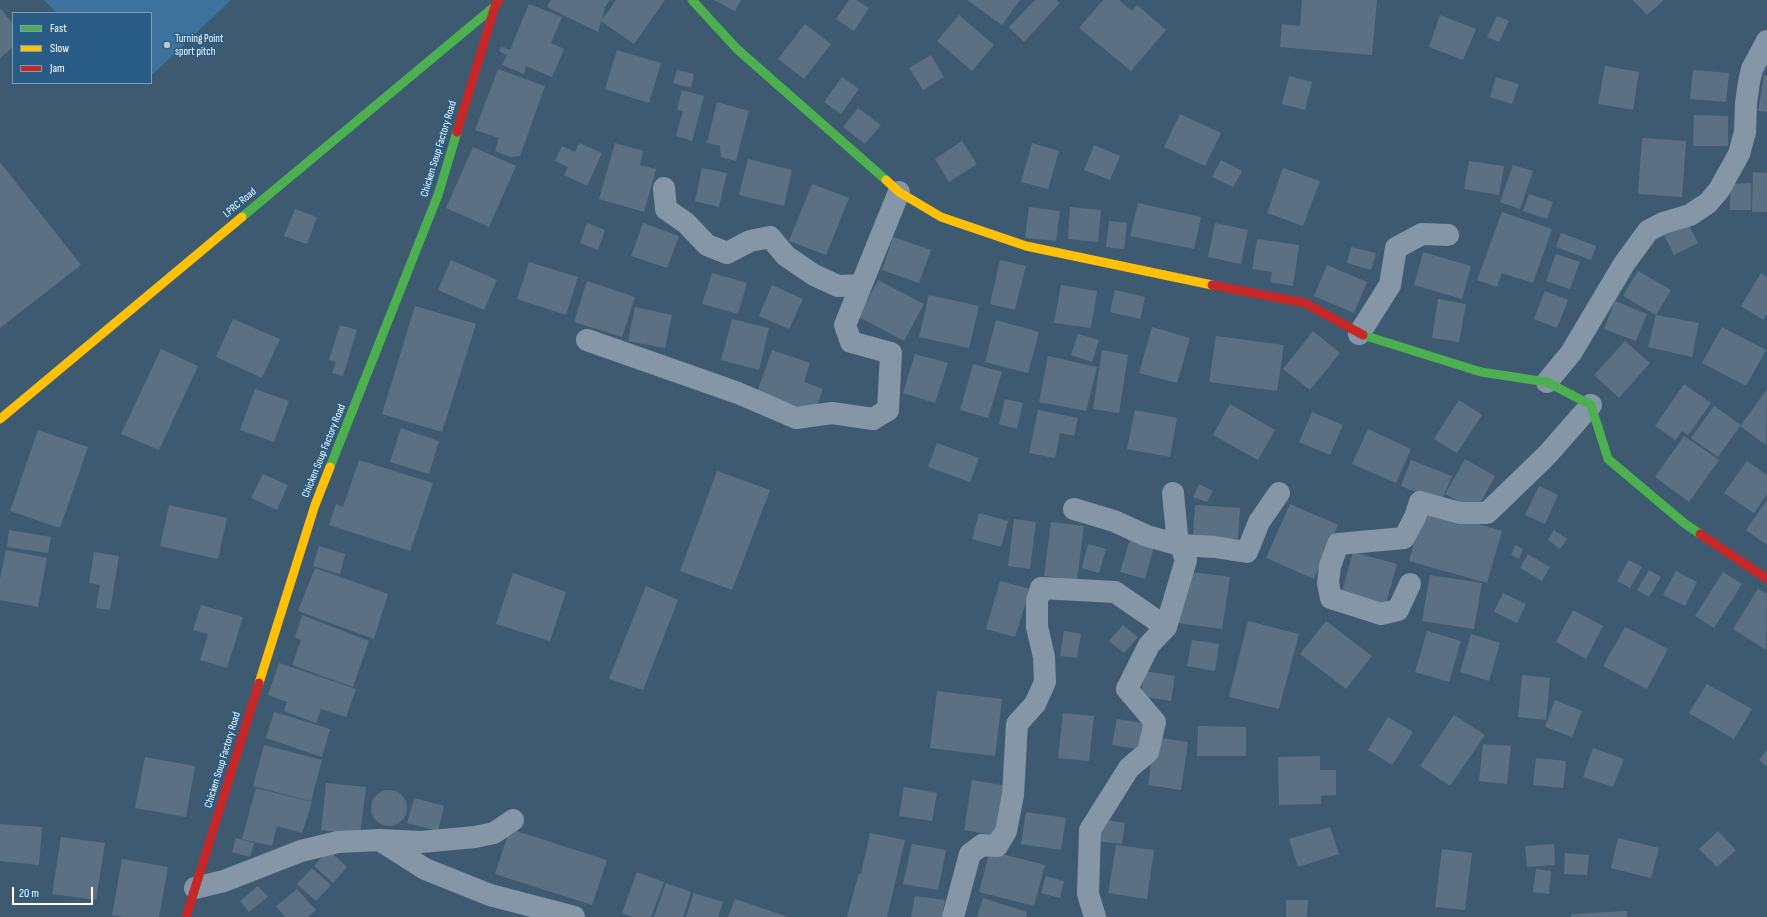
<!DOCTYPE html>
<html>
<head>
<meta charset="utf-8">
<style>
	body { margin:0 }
	#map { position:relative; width:1767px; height:917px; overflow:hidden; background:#3e5a71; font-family:"Sofia Sans Condensed",sans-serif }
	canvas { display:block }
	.legend { position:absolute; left:12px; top:12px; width:140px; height:72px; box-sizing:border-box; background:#285c87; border:1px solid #7e9db7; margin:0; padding:5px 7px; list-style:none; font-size:12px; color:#fff }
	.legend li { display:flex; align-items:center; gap:8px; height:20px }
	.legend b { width:20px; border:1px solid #7e9db7 }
	.scale { position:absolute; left:12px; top:887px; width:81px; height:18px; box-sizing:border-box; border:2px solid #fff; border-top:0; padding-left:5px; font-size:12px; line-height:14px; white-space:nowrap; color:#fff; -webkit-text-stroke:3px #285c87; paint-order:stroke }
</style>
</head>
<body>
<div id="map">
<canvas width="1767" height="917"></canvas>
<ul class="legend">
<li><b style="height:5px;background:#4caf50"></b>Fast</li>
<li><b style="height:5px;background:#ffc107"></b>Slow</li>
<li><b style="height:5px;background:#c62828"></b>Jam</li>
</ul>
<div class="scale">20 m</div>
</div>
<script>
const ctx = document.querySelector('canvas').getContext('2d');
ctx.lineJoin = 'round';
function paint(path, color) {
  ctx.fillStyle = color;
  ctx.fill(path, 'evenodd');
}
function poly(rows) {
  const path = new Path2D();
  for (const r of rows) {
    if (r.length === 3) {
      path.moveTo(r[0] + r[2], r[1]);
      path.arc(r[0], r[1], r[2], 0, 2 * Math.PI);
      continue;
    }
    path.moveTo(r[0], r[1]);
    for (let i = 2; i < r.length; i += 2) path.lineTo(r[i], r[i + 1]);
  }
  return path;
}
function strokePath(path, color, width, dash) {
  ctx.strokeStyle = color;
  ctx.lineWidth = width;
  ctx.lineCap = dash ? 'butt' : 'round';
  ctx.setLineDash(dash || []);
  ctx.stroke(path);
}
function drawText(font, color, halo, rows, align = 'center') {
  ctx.font = font + ' "Sofia Sans Condensed",sans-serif';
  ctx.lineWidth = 3;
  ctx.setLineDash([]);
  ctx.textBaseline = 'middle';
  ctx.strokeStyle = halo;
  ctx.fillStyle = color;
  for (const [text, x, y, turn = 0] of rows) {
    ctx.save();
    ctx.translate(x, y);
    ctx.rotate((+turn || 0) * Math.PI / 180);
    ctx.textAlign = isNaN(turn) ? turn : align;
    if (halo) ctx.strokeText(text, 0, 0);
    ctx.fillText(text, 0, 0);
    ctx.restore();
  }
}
paint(poly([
	[44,0,231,0,151,76,151,13,57,13]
]), '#3d729c');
paint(poly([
	[551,0,610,0,605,7,602,20,616,0,665,0,634,44,601,21,598,32,547,7],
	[714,0,741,0,735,11],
	[849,0,856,0,869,8,854,31,836,19],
	[967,0,1020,0,1002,25],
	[1035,0,1056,0,1060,3,1024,42,1009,27],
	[1103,0,1119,0,1132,11,1137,5,1166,30,1131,71,1079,28],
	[1302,0,1377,0,1372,55,1280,47,1282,24,1300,26],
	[1633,0,1664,0,1647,15],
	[529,4,562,17,551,43,564,49,552,77,526,66,524,74,502,65,507,55,499,51,501,47,510,50],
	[0,8,13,24,13,47,0,58],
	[959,15,994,45,972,71,937,41],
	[1440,15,1476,29,1463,60,1429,47],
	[1497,16,1509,21,1499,42,1487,37],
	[805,24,831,44,804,79,778,59],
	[617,50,661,63,649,103,605,89],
	[931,55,944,77,923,90,909,68],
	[1605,66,1639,72,1633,110,1598,104],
	[498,69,545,86,520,156,510,157,495,151,499,138,475,130],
	[677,70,694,74,691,88,673,83],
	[1693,70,1729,73,1726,102,1690,99],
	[1764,75,1767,76,1767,112,1758,111],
	[1289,76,1312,82,1305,110,1282,104],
	[842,77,859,89,841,114,824,102],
	[1496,77,1519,84,1512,104,1490,97],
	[682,90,704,96,692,141,676,136,683,111,677,110],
	[717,102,749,111,736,161,721,157,720,146,707,143],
	[858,108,881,125,865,144,843,127],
	[1180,114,1221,133,1205,166,1164,147],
	[1694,115,1728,116,1728,146,1693,146],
	[1642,138,1686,141,1682,197,1638,194],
	[962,141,977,164,949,182,935,159],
	[579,143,602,153,587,186,564,175,568,167,555,161,562,146,575,152],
	[615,143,643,151,640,165,656,169,644,212,599,199],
	[1032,143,1059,151,1048,189,1021,182],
	[1094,145,1120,156,1110,180,1084,170],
	[473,147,516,166,489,227,446,208],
	[748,159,792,170,784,206,739,195],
	[1221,160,1242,171,1233,187,1212,177],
	[1469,161,1504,166,1499,195,1464,189],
	[0,162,81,265,0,328],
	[1513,165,1533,171,1520,209,1500,202],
	[702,168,727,173,719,207,695,201],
	[1283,168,1320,181,1303,226,1267,213],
	[1753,172,1767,173,1767,212,1752,212],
	[1751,183,1751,210,1730,210,1730,184],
	[812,184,849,198,826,255,789,241],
	[1529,194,1553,202,1547,219,1523,211],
	[1138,203,1201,217,1194,249,1130,236],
	[1029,207,1060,211,1056,241,1025,238],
	[1070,207,1101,210,1098,242,1068,239],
	[295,209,317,217,307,244,284,236],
	[1502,212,1552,229,1533,283,1502,273,1497,287,1477,280],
	[1109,221,1127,223,1124,249,1106,247],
	[1687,221,1698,243,1674,255,1663,233],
	[587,223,605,230,598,250,580,243],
	[643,223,679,236,667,268,631,256],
	[1215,223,1248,230,1241,264,1208,257],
	[1561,233,1596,246,1591,260,1556,247],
	[893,237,931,250,919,283,882,270],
	[1257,239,1299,245,1293,286,1270,282,1272,272,1252,269],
	[1351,247,1376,253,1371,270,1347,263],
	[1423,252,1471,266,1462,299,1414,285],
	[1556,254,1580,262,1570,289,1546,281],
	[451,260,497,280,484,310,438,290],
	[1000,260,1026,266,1015,310,990,304],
	[529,262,578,277,566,315,517,299],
	[1327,265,1367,282,1354,313,1314,296],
	[1638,271,1671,290,1656,315,1699,323,1692,357,1648,347,1656,315,1623,296],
	[712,273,747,283,738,314,702,304],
	[1761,273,1767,277,1767,314,1763,320,1741,306],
	[878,280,924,304,904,341,859,317],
	[587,281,635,297,622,337,574,322],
	[772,285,803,299,789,329,759,316],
	[1061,285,1097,291,1091,328,1054,323],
	[1115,290,1145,297,1140,319,1110,312],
	[1545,291,1568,300,1557,328,1534,319],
	[929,295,979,306,969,348,919,337],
	[1438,299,1466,304,1459,342,1432,338],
	[1615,301,1647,314,1636,341,1604,329],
	[415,306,476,324,442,432,382,414],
	[635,307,672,315,665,348,628,341],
	[233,319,280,339,262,378,216,357],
	[732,319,769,328,759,370,721,360],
	[996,320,1039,332,1028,373,985,362],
	[340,325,357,330,343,376,332,373,336,362,329,360],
	[1152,327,1190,338,1177,383,1139,373],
	[1722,327,1766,350,1746,386,1702,363],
	[1313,331,1340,353,1310,390,1283,369],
	[1078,334,1099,340,1092,362,1071,355],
	[1216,336,1284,345,1277,391,1209,382],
	[1625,341,1650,363,1619,398,1594,375],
	[161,349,198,366,159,450,121,434],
	[772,350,810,363,804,382,823,389,815,412,757,392],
	[1102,350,1128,355,1119,413,1093,409],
	[915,354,948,363,935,403,903,393],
	[1048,356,1097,367,1086,411,1039,402],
	[973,364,1002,372,988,418,960,410],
	[1684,384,1711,403,1688,435,1682,431,1675,440,1655,426],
	[255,389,289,401,274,442,240,430],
	[1767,389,1766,445,1740,426,1718,457,1691,438,1714,406,1741,425],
	[1005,399,1023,403,1017,429,999,424],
	[1459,400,1482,415,1457,453,1434,439],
	[1230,404,1275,430,1258,460,1213,435],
	[1038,410,1078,418,1074,436,1060,433,1055,458,1029,453],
	[1135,410,1177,418,1170,457,1127,449],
	[1312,412,1343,425,1330,455,1299,442],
	[401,428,439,441,429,474,390,462],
	[1368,429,1411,449,1396,483,1352,464],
	[38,430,88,447,60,528,10,511],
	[1684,436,1719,460,1689,502,1655,477],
	[937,443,979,458,970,482,928,467],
	[1465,459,1495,476,1476,511,1445,494],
	[359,460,433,483,410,551,329,525,336,504,343,507],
	[1411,460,1452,476,1441,502,1401,486],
	[1747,461,1767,475,1767,494,1754,513,1724,493],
	[717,471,770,490,732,590,680,571],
	[263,474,288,485,277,510,251,498],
	[1199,484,1213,491,1207,502,1193,497],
	[1539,486,1558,495,1545,524,1525,515],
	[1767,500,1767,545,1746,530],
	[1290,504,1338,525,1314,579,1266,558],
	[169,505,227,518,218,559,160,546],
	[1195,505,1240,508,1238,539,1193,535],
	[1424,508,1502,531,1487,583,1409,561],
	[979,513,1008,521,1001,547,972,539],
	[1014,519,1036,522,1030,569,1008,566],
	[1051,522,1084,526,1077,580,1044,576],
	[9,530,51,537,48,553,7,547],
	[1554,530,1567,539,1560,549,1548,540],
	[1130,539,1154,547,1145,579,1120,572],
	[1088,544,1106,549,1099,573,1082,568],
	[1515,545,1523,549,1519,559,1511,555],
	[319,546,345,554,340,574,313,566],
	[6,550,47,558,38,607,0,600,0,579],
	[94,552,119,556,110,610,96,608,100,585,89,583],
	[1353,552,1397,564,1385,607,1341,595],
	[1528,554,1550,567,1542,581,1520,568],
	[1629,560,1642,567,1630,588,1617,581],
	[315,568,388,594,374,639,298,611],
	[1649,570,1661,577,1649,597,1637,590],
	[1185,571,1230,577,1222,629,1178,623],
	[1676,571,1697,582,1685,606,1663,595],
	[1723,572,1742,584,1714,628,1695,616],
	[513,573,566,592,550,641,496,624],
	[1430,575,1482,583,1474,629,1422,621],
	[1000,581,1030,589,1015,637,986,629],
	[646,586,678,600,643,690,609,679],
	[1758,589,1767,594,1766,650,1733,629],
	[1503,593,1526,604,1517,623,1494,612],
	[201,605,243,617,227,668,200,660,208,634,193,630],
	[1573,610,1603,626,1586,659,1556,642],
	[302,615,369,641,353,687,292,665,301,640,295,637],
	[1248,621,1299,634,1279,709,1229,697],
	[1326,621,1372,656,1346,689,1300,654],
	[1123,625,1138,637,1124,653,1109,641],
	[1625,627,1668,649,1647,689,1603,666],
	[1064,631,1081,634,1077,658,1060,656],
	[1427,631,1461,641,1449,682,1415,672],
	[1471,634,1500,643,1489,681,1460,672],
	[1192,640,1219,644,1215,671,1187,666],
	[279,663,356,689,346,717,321,709,316,723,284,711,287,702,268,695],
	[1145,671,1175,676,1171,701,1141,696],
	[1522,675,1550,678,1546,720,1518,717],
	[1707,684,1752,709,1734,739,1689,713],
	[937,691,1002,699,995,756,930,748],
	[1555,700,1582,711,1572,737,1545,727],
	[274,712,330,729,322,757,266,738],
	[1063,713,1094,716,1089,761,1058,758],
	[1454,715,1485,735,1450,786,1420,766],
	[1388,717,1413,732,1392,765,1368,750],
	[1117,719,1149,724,1144,750,1112,745],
	[1198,726,1246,727,1246,756,1197,756],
	[1155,737,1188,742,1181,790,1148,785],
	[1483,744,1511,746,1507,784,1479,781],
	[264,745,322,760,311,801,253,786],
	[1593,748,1624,759,1613,787,1583,777],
	[1767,750,1767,767,1759,760],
	[1320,756,1320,770,1336,770,1336,795,1321,796,1321,804,1279,805,1278,757],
	[145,757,195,766,186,817,135,808],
	[1536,758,1566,761,1563,788,1533,785],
	[972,780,1008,786,1000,836,964,830],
	[326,783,366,787,360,835,321,830],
	[904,787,937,793,932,821,899,816],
	[256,788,312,802,302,833,277,826,272,846,242,839],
	[389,808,18],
	[414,798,444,806,438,831,407,823],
	[1026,812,1066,818,1061,850,1021,844],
	[1101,819,1125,823,1122,844,1097,841],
	[0,824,42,827,39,865,0,861],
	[1330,827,1339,854,1298,867,1289,839],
	[510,829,607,860,592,905,495,874],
	[1718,831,1736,850,1717,867,1699,849],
	[870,833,905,840,887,917,847,917,859,873,861,874],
	[61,837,105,843,96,900,52,894],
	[236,838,254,843,250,857,232,852],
	[1618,838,1659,848,1651,878,1611,868],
	[912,844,946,850,938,890,903,884],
	[1554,844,1555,865,1527,867,1525,846],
	[1116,845,1154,850,1147,899,1108,893],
	[1442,849,1472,853,1465,910,1435,907],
	[328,850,347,867,333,883,314,866],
	[990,851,1045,865,1034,906,979,892],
	[1565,853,1589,855,1587,875,1564,874],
	[122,859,168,867,159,917,124,917,112,915],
	[312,868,331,885,316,901,297,884],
	[1536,869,1551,871,1549,894,1533,892],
	[637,872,664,882,651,917,632,917,622,913],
	[1046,876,1064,881,1060,898,1041,893],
	[666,883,691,892,683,917,654,917],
	[258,886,268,897,249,912,240,901],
	[297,889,316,910,308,917,285,917,276,906],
	[694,893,723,902,718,917,686,917],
	[915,896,945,900,942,917,911,917],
	[983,898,1027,912,1026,917,977,917],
	[735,899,788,917,728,917],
	[1286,900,1308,900,1307,917,1286,917],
	[1627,911,1627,917,1571,917,1571,914]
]), '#5b7183');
strokePath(poly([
	[664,188,666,209,686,223,707,245,727,253,750,241,770,237,786,256,814,275,838,286,860,285],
	[1359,334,1390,285,1396,248,1422,234,1448,235],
	[587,340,738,393,796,418,832,413,873,419,888,410,891,353,851,342,845,325,899,192],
	[1547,382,1571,353,1624,264,1648,231,1663,223,1690,215,1708,203,1719,190,1739,154,1745,132,1746,103,1749,82,1752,69,1767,41],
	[1074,509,1114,521,1147,536,1180,545,1215,547,1247,552,1259,522,1279,493],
	[1410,584,1398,610,1381,614,1331,598,1328,583,1330,566,1338,544,1404,538,1415,517,1420,502,1460,513,1487,513,1547,455,1591,405],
	[381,841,425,869,490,895,574,917],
	[195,888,224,881,301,851,338,842,380,840,421,842,475,837,494,833,513,820],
	[953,917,970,854,982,845,997,846,1006,831,1013,795,1017,724,1035,704,1045,682,1044,657,1037,627,1037,601,1041,588,1115,592,1166,627],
	[1095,917,1088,894,1090,830,1129,768,1148,752,1155,722,1127,689,1149,645,1166,627,1186,560,1177,535,1173,493]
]), '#8596a7', 22);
strokePath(poly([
	[692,0,737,49,886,180],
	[242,217,495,6],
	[1363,335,1481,372,1547,382,1591,405,1608,459,1684,523,1700,534],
	[330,467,438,195,457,132]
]), '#4caf50', 9);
strokePath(poly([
	[886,180,899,192,941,217,1026,246,1212,285],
	[0,419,242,217],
	[259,683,315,505,330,467]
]), '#ffc107', 9);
strokePath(poly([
	[457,132,495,6,499,0],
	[1212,285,1305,303,1363,335],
	[1700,534,1767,579],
	[186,917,259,683]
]), '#c62828', 9);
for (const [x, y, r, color] of [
	[167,45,4,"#bbc5cd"]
]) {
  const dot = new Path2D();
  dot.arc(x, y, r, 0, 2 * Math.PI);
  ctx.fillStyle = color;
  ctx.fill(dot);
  strokePath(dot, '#285c87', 1.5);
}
drawText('11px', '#fff', '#285c87', [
	["Turning Point",175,39],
	["sport pitch",175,52]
], 'left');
drawText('11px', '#fff', '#285c87', [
	["Chicken Soup Factory Road",439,149,-73],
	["LPRC Road",240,203,-40],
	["Chicken Soup Factory Road",324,451,-68],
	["Chicken Soup Factory Road",223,760,-73]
]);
</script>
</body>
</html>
